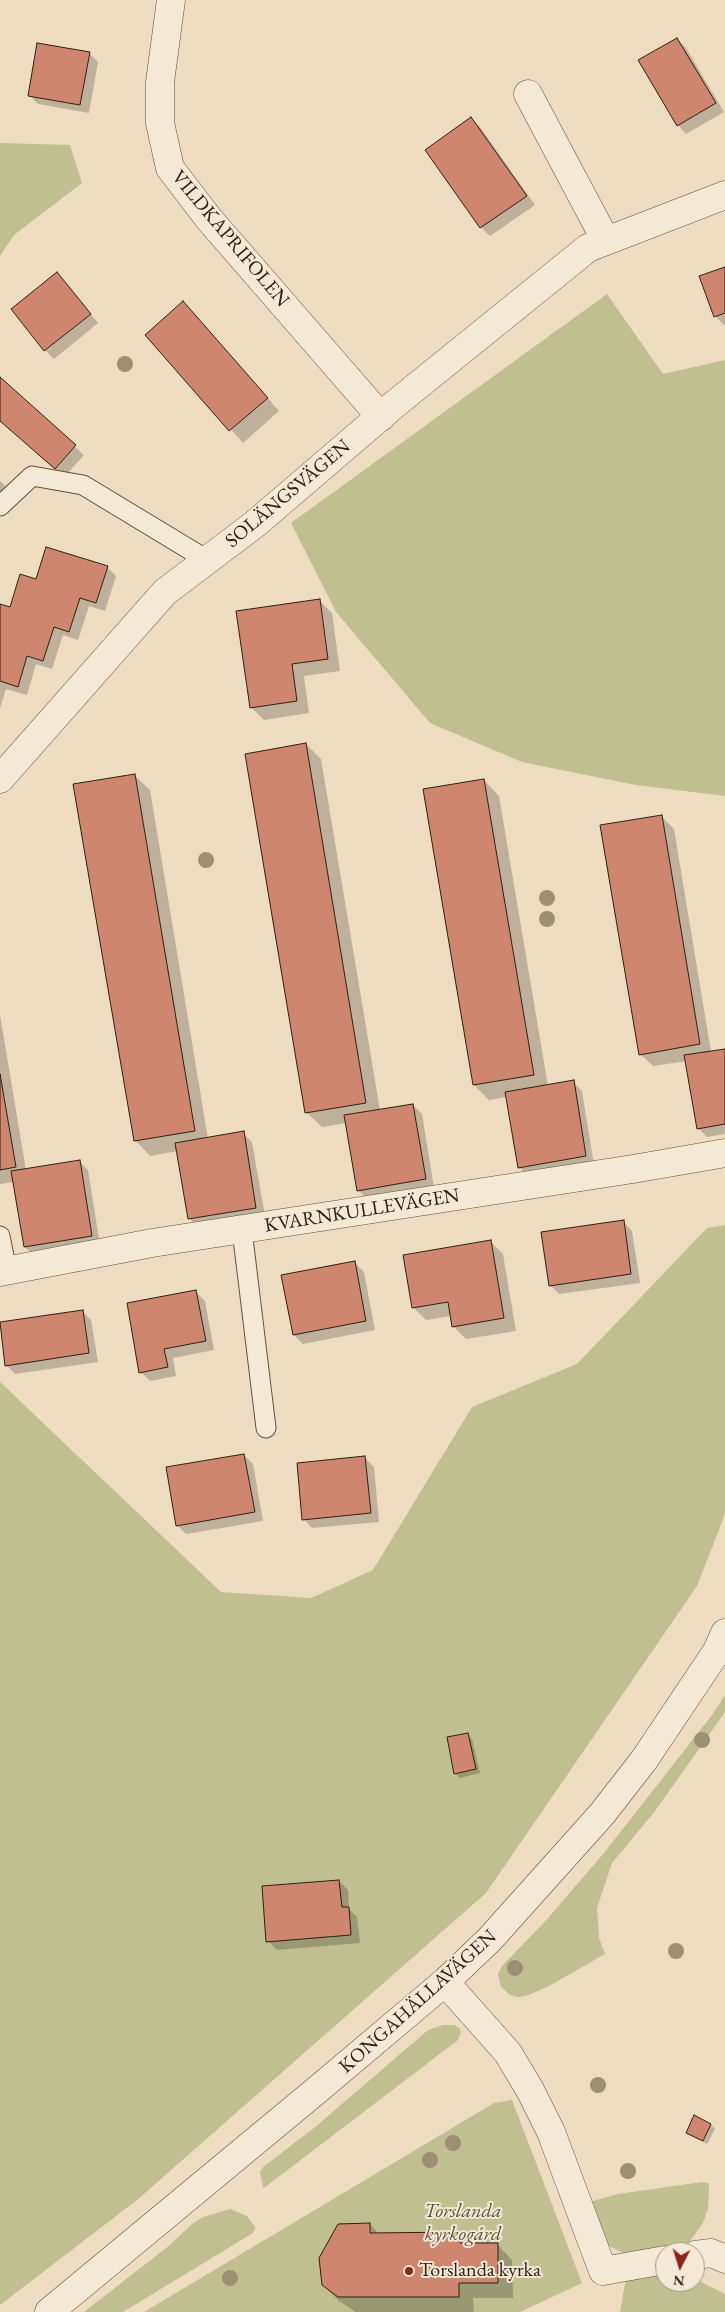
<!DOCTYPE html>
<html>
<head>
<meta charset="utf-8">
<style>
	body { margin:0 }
	#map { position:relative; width:725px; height:2312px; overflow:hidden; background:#eedcc1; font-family:"EB Garamond",serif }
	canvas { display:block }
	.north { position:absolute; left:655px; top:2242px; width:50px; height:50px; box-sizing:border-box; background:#f4e8d7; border:1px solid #a59887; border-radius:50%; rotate:185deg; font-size:14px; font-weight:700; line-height:20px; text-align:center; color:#2f210f }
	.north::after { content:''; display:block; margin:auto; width:18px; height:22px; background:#8f2418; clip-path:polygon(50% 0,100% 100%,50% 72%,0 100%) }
</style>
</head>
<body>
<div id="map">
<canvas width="725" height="2312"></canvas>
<div class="north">N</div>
</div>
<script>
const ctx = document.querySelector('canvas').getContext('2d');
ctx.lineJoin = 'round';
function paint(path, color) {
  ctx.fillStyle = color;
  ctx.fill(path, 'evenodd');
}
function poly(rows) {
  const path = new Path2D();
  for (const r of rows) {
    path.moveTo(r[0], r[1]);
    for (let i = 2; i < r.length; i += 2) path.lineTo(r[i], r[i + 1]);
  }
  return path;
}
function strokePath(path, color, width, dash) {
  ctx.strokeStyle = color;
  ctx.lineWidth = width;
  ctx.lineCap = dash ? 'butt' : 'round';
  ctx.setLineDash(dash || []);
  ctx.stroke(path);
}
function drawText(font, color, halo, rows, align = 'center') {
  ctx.font = font + ' "EB Garamond",serif';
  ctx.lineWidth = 4;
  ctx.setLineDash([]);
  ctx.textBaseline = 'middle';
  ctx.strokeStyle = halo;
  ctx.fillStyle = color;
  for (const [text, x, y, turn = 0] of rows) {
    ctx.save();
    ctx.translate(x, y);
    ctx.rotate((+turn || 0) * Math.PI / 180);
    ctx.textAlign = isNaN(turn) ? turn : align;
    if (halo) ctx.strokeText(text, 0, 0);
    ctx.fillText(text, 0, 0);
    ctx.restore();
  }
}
paint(poly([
	[0,143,70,145,82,183,14,235,0,256],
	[607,294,663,374,725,360,725,796,636,785,522,762,430,723,336,612,291,523],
	[725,1225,725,1514,697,1586,486,1893,137,2200,0,2305,0,1382,221,1592,311,1598,373,1570,472,1407,577,1364,707,1228],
	[725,1695,725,1712,655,1811,612,1863,597,1908,599,1938,605,1954,549,1986,529,1995,518,1997,510,1995,501,1987,498,1974,502,1966,549,1917,604,1853,712,1715],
	[443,2025,454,2025,459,2028,461,2032,458,2040,264,2188,263,2187,260,2172,263,2167,314,2128,428,2030],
	[512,2100,582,2283,520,2312,144,2312,494,2103],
	[702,2182,708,2183,709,2187,708,2208,703,2223,690,2241,673,2248,651,2253,623,2253,607,2245,589,2202,618,2194],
	[230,2209,247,2216,255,2227,253,2233,123,2312,84,2312,170,2245,192,2224,203,2217],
	[665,2269,665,2282,695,2282,695,2279,725,2294,725,2312,620,2312,626,2278]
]), '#bfbf8f');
paint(poly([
	[677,39,686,48,724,112,686,134,678,125],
	[89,53,98,62,89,113,38,104,29,95],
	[471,118,480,127,535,205,490,236,481,227,427,150],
	[725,268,725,325,724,325,715,316],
	[57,273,98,323,54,359,45,350],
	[196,316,279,411,243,443,147,335],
	[0,379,84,455,64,477,0,420],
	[0,481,12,493,0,507],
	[107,567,116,576,105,611,89,606,78,640,63,635,52,669,36,664,27,695,6,689,0,708,0,605,11,609,37,581],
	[319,600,332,613,340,671,304,676,309,713,264,720,251,707],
	[306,744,321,759,380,1110,413,1105,422,1114,434,1188,367,1199,358,1190,347,1123,322,1127,306,1112],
	[134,775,150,790,208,1139,243,1133,252,1142,265,1216,198,1227,189,1218,178,1151,150,1156,135,1140],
	[484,780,499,796,548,1086,573,1082,582,1091,594,1165,528,1176,519,1167,507,1097,489,1100,474,1085],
	[661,816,674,829,711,1052,725,1050,725,1134,707,1137,698,1128,687,1061,653,1066,640,1054],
	[0,1015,26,1170,79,1161,88,1170,100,1245,34,1256,25,1247,14,1182,0,1184],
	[623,1222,632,1231,640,1283,559,1294,550,1285],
	[490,1241,503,1254,516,1331,466,1339,453,1326,451,1316,426,1320,413,1307],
	[355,1263,364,1272,375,1330,303,1344,294,1335],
	[196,1292,205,1301,214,1350,173,1358,176,1376,150,1381,141,1372],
	[82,1311,91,1320,98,1362,15,1374,6,1365],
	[244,1455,253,1464,263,1521,186,1534,177,1525],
	[365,1458,374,1467,379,1522,312,1528,304,1519],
	[468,1734,472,1739,480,1773,460,1778,455,1773],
	[339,1881,348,1890,349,1909,357,1917,360,1943,277,1950,268,1941],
	[711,2125,715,2129,707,2144,687,2132],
	[370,2224,379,2234,460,2234,470,2244,497,2244,512,2260,513,2298,473,2298,474,2312,355,2312,338,2300,323,2285]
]), '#0003');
const building = poly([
	[677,38,716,103,677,126,638,60,677,38],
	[37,43,90,52,80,105,28,96,37,43],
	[471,117,527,196,480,228,425,150,471,117],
	[725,267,725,313,714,317,699,276,725,267],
	[57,272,91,314,44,351,11,309,57,272],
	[183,301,268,398,229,431,145,335,183,301],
	[0,377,76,445,55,469,0,421,0,377],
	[46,547,108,566,96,603,80,598,69,632,54,627,43,661,27,656,18,687,0,681,0,604,10,607,20,574,36,579,46,547],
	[320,599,328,659,292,664,297,701,250,708,236,611,320,599],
	[306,743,366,1103,305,1113,245,754,306,743],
	[135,774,195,1131,134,1141,73,784,135,774],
	[484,779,534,1075,473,1085,423,789,484,779],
	[662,815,700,1044,639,1055,600,825,662,815],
	[725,1049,725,1124,697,1129,684,1055,725,1049],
	[0,1074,16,1167,0,1170,0,1074],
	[574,1080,586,1156,518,1168,505,1092,574,1080],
	[413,1104,426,1179,357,1191,344,1115,413,1104],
	[244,1131,256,1208,188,1219,175,1143,244,1131],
	[80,1160,92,1236,24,1247,11,1171,80,1160],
	[624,1220,631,1274,549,1286,541,1232,624,1220],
	[491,1240,504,1318,452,1327,448,1302,412,1308,403,1255,491,1240],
	[355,1261,366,1321,293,1335,281,1275,355,1261],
	[196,1290,206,1341,164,1349,168,1367,139,1373,127,1303,196,1290],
	[83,1310,89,1353,5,1366,0,1322,83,1310],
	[244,1454,255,1512,176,1526,166,1467,244,1454],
	[365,1456,371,1513,302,1520,297,1463,365,1456],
	[468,1733,476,1769,454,1774,447,1737,468,1733],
	[339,1880,342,1907,349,1907,351,1935,266,1942,262,1886,339,1880],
	[694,2115,711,2124,703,2141,686,2133,694,2115],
	[370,2223,370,2233,460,2232,460,2243,498,2243,498,2283,459,2283,459,2297,338,2297,322,2285,319,2258,338,2224,370,2223]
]);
paint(building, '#ce866f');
strokePath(building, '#2f210f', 1);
const service = poly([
	[0,506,32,476,83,485,207,560],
	[242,1230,266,1428],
	[0,1236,7,1271]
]);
const minor = poly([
	[171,0,160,82,160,123,170,168,209,219,381,417],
	[528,94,606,241],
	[0,779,165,592,255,524,395,404,588,248,725,195],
	[0,1272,152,1243,633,1169,725,1153],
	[445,1982,508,2053,530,2090,551,2132,603,2271,665,2260],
	[695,2255,711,2253,725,2259]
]);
const tertiary = poly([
	[49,2312,317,2090,445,1982,490,1939,602,1814,644,1760,717,1651,725,1633]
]);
strokePath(service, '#5f503c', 21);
strokePath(minor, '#5f503c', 29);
strokePath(tertiary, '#5f503c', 29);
strokePath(service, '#f4e8d7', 19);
strokePath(minor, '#f4e8d7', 28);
strokePath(tertiary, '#f4e8d7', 28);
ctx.fillStyle = '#9d8f74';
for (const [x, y] of [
	[125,364],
	[206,860],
	[547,898],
	[547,919],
	[702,1740],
	[676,1951],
	[515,1968],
	[598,2085],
	[453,2143],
	[430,2160],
	[628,2171],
	[230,2278]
]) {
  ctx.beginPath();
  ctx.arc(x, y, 8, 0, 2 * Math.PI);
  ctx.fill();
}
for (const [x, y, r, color] of [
	[409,2271,5,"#8f2418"]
]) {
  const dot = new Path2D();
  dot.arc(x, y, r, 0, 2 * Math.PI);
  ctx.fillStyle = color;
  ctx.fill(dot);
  strokePath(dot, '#f4e8d7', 2);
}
drawText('20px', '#2f210f', '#f4e8d7', [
	["VILDKAPRIFOLEN",230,239,50],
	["SOLÄNGSVÄGEN",288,494,-40],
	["KVARNKULLEVÄGEN",362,1211,-9],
	["KONGAHÄLLAVÄGEN",418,2002,-42]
]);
drawText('italic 20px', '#5a5035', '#f4e8d7', [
	["Torslanda",463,2212],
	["kyrkogård",463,2235]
]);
drawText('20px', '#2f210f', '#f4e8d7', [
	["Torslanda kyrka",419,2271]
], 'left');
</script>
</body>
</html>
